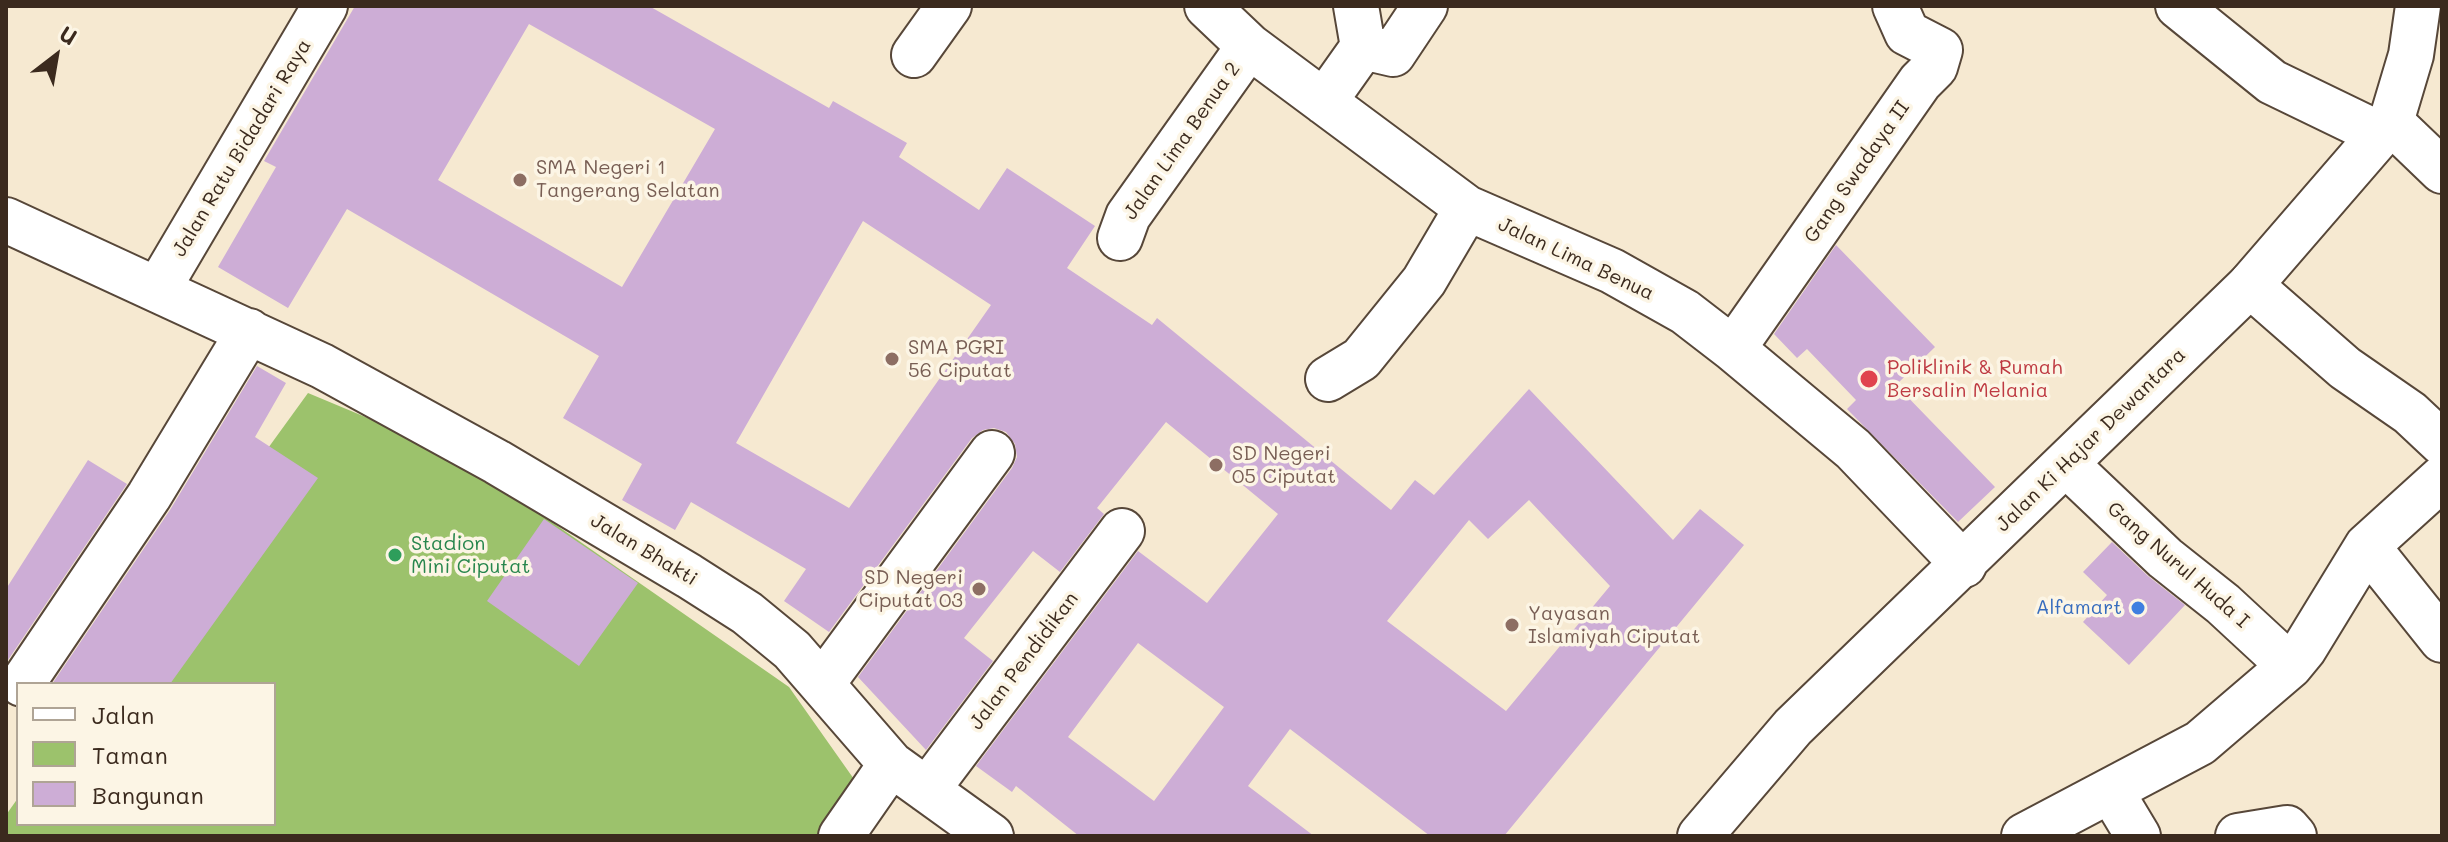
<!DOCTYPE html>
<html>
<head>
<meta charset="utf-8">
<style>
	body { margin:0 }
	#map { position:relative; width:2448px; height:842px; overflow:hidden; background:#f6e9d1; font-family:Mali,sans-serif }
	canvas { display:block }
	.frame { position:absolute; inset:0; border:8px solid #3b2a1e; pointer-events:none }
	.legend { position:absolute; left:16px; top:682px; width:260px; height:144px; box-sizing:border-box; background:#fcf5e5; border:2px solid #afa495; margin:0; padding:10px 14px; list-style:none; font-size:24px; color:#3b2a1e }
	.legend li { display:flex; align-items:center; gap:16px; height:40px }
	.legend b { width:40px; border:2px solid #afa495 }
	.north { position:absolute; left:16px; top:16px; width:80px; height:80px; -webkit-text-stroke:6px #fcf5e5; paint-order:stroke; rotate:31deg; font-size:22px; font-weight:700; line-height:32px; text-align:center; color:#3b2a1e }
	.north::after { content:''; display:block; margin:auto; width:28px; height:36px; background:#3b2a1e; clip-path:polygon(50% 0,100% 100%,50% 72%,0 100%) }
</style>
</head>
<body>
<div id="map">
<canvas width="2448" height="842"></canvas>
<div class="frame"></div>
<ul class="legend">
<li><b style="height:10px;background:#fff"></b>Jalan</li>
<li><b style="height:22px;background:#9cc26c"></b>Taman</li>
<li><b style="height:22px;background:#cdadd6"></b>Bangunan</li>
</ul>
<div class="north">U</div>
</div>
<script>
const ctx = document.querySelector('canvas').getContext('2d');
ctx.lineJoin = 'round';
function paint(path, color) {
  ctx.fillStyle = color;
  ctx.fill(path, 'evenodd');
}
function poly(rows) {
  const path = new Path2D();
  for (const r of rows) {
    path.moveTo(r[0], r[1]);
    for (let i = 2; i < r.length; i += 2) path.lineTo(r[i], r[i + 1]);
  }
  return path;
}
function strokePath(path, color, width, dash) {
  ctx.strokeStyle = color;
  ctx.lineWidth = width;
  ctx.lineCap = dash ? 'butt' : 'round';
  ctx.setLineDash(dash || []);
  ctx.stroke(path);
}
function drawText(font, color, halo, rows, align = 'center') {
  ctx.font = font + ' Mali,sans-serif';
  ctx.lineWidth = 7;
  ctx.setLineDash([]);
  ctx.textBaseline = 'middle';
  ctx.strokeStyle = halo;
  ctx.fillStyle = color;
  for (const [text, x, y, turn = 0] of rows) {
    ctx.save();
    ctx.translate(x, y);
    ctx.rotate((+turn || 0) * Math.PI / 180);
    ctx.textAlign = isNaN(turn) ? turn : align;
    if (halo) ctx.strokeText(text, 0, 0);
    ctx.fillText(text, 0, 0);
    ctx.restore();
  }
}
paint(poly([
	[308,393,454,454,789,687,856,782,828,836,6,836,6,815,18,798,18,824,274,824,274,684,97,684]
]), '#9cc26c');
paint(poly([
	[355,6,649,6,829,108,833,101,907,143,899,157,979,210,1007,168,1095,226,1067,268,1152,325,1157,318,1391,510,1415,480,1434,495,1529,389,1673,540,1700,509,1744,545,1504,836,1430,836,1290,729,1248,786,1314,836,1079,836,1016,786,1012,792,976,766,1138,551,1207,603,1278,514,1166,422,1097,508,1104,514,1060,572,1033,551,964,638,993,661,926,750,858,677,1012,468,1017,457,1015,444,1006,432,994,428,983,430,972,438,829,632,784,601,806,569,691,502,675,530,622,500,642,464,563,418,599,356,347,209,288,308,218,267,276,167,264,161],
	[529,24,715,129,622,287,438,180],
	[863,221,991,305,849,508,736,443],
	[1529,500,1610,586,1506,711,1387,621,1469,520,1488,539],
	[1138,643,1224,707,1154,801,1068,737],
	[1836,245,1935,347,1896,385,1995,487,1958,522,1847,409,1856,400,1807,349,1797,358,1774,334],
	[257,366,286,383,255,437,318,478,170,684,52,684,170,510],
	[88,460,127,484,6,663,6,589],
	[544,519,638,583,579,666,487,601],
	[2112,542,2148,576,2185,605,2129,665,2083,622,2107,595,2083,572]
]), '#cdadd6');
const street = poly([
	[1207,6,1249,46,1467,208,1612,271,1685,312,1733,349,1853,449,1964,565],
	[2178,6,2272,82,2365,127,2370,145],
	[1363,47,1393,54,1425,6],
	[914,55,949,6],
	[1324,102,1363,47,1356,6],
	[2391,122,2442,171],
	[6,220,322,366,497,462,689,576,747,613,792,650,891,764,991,836],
	[1120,238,1128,216,1249,46],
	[2250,285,2345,368,2410,413,2442,443],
	[158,289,325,6],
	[1733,349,1920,82,1935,67,1940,50,1907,33,1895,6],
	[1328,379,1361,359,1424,281,1467,208],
	[2067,465,2165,558,2223,604,2290,666],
	[2367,546,2442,640],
	[22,684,149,496,249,331],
	[822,684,992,453],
	[927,790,1122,531],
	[2111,791,2138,836],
	[841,836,891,764],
	[2024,836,2200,743,2290,666,2304,649,2367,546,2442,478],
	[2238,836,2287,828,2294,836]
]);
const secondary = poly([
	[1700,836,1793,727,2250,285,2391,122,2411,55,2418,6]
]);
strokePath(street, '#574739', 48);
strokePath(secondary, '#574739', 48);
strokePath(street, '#fff', 44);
strokePath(secondary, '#fff', 44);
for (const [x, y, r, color] of [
	[520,180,8,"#8d6e63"],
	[892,359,8,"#8d6e63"],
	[1869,379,10,"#e0444e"],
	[1216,465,8,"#8d6e63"],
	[395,555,8,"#2e9e5b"],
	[979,589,8,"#8d6e63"],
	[2138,608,8,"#3f7fe0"],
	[1512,625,8,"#8d6e63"]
]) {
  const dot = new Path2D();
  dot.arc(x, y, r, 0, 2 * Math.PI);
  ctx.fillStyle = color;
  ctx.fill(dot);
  strokePath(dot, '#fcf5e5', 3);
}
drawText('20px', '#3b2a1e', '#fcf5e5', [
	["Jalan Lima Benua 2",1182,141,-55],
	["Jalan Ratu Bidadari Raya",242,148,-59],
	["Gang Swadaya II",1857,172,-55],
	["Jalan Lima Benua",1576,259,25],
	["Jalan Ki Hajar Dewantara",2091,440,-44],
	["Jalan Bhakti",644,550,31],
	["Gang Nurul Huda I",2178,565,41],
	["Jalan Pendidikan",1024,661,-53]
]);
drawText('20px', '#785e54', '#fcf5e5', [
	["SMA Negeri 1",536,168],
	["Tangerang Selatan",536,191],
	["SMA PGRI",908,348],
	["56 Ciputat",908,371],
	["SD Negeri",1232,454],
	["05 Ciputat",1232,477],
	["SD Negeri",963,578,"right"],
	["Ciputat 03",963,601,"right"],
	["Yayasan",1528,614],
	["Islamiyah Ciputat",1528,637]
], 'left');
drawText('20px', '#be3a42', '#fcf5e5', [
	["Poliklinik & Rumah",1887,368],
	["Bersalin Melania",1887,391]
], 'left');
drawText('20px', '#27864d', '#fcf5e5', [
	["Stadion",411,544],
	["Mini Ciputat",411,567]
], 'left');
drawText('20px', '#366cbe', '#fcf5e5', [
	["Alfamart",2122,608]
], 'right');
</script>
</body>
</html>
